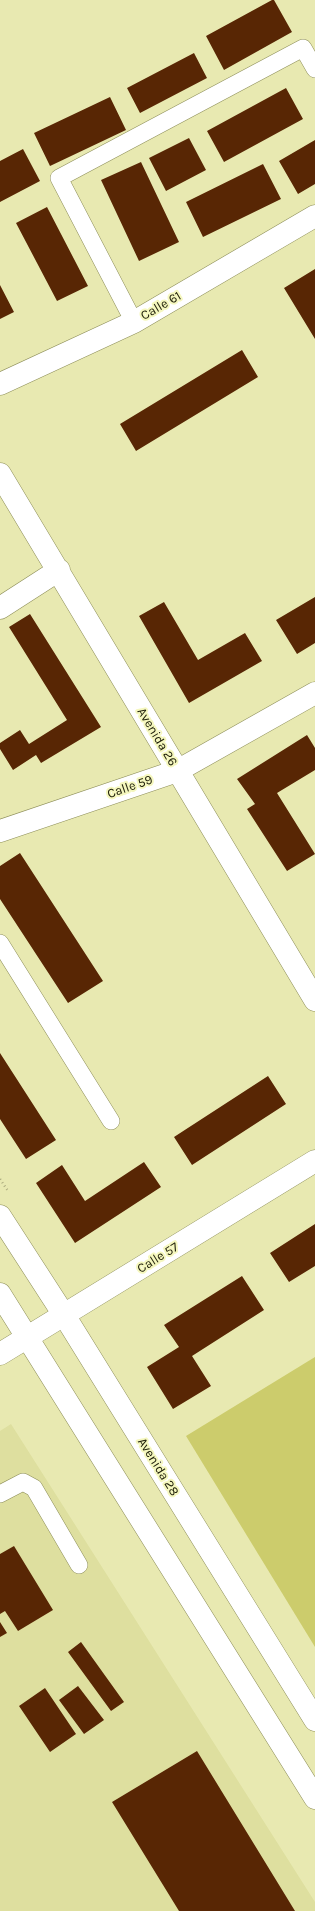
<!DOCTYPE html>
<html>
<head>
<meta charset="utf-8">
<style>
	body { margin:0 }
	canvas { display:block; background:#e8e9b1 }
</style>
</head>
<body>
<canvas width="315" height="1911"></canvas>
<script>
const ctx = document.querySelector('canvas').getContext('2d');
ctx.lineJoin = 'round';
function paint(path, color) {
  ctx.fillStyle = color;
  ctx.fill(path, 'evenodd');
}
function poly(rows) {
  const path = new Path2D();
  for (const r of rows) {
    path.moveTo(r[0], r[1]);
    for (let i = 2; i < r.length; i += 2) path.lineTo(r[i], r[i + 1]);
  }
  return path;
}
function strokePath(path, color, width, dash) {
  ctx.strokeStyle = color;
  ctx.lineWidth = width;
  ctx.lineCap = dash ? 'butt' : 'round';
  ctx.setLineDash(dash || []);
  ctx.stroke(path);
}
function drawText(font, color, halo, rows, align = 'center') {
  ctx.font = font + ' Karla,sans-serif';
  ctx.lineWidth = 4;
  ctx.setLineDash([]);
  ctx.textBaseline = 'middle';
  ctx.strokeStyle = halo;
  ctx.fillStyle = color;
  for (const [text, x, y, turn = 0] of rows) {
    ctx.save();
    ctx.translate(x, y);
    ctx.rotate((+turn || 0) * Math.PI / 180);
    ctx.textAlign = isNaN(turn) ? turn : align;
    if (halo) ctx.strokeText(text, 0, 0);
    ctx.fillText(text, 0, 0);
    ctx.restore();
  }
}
paint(poly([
	[11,1424,315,1902,315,1911,0,1911,0,1431]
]), '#dedf9f');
paint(poly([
	[315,1357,315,1647,186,1436]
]), '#cccc6c');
paint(poly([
	[272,0,274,0,292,32,224,70,206,36],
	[194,53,207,78,140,113,127,88],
	[286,88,303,119,224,162,207,131],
	[110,97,126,130,50,166,34,133],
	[189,138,206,170,166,191,149,158],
	[315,140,315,184,298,194,279,161],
	[23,149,40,181,0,202,0,161],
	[141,162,179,242,139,261,101,180],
	[263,164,281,199,203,237,186,202],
	[47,207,88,286,57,301,16,223],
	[315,269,315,339,284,288],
	[0,285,14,312,0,319],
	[242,350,258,377,136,451,120,424],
	[315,597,315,643,297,654,276,620],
	[164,602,198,660,245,633,262,661,189,703,139,616],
	[30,614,101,727,41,763,36,755,13,770,0,749,0,743,20,730,29,744,67,720,9,627],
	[307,735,315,748,315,770,277,793,315,854,287,871,247,809,255,804,237,779],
	[20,853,103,981,68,1003,0,899,0,866],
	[0,1053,56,1140,26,1159,0,1119],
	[268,1076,286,1104,192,1165,174,1137],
	[144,1162,161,1187,75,1243,36,1183,62,1165,85,1201],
	[315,1224,315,1266,289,1282,270,1253],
	[242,1276,264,1310,192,1356,211,1386,173,1409,147,1367,179,1347,164,1325],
	[14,1546,53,1610,18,1631,5,1611,0,1614,0,1554],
	[0,1622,7,1633,0,1637],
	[81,1642,124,1702,111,1711,68,1652],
	[78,1686,104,1720,84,1734,59,1700],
	[45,1688,76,1734,50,1752,19,1706],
	[197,1751,295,1911,179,1911,112,1802]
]), '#582604');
const service = poly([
	[134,322,59,178,303,48,315,69],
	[0,943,111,1121],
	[0,1494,23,1482,34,1488,79,1565]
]);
const minor = poly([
	[0,384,134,322,315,216],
	[0,474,315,1000],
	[0,608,59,570],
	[0,831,177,771,315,693]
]);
const tertiary = poly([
	[0,1354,315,1161]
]);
const secondary = poly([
	[0,1216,64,1315,315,1720],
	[0,1294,315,1798]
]);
strokePath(service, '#8e8f5a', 18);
strokePath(minor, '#8e8f5a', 23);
strokePath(tertiary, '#8e8f5a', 23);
strokePath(secondary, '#8e8f5a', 23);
strokePath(poly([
	[0,1179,8,1191]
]), '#abab7e', 2.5, [1, 3]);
strokePath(service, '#fff', 17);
strokePath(minor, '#fff', 22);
strokePath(tertiary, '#fff', 22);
strokePath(secondary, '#fff', 22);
drawText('13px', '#23230d', '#f5f7be', [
	["Calle 61",161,306,-30],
	["Avenida 26",157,737,59],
	["Calle 59",130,787,-19],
	["Calle 57",158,1258,-32],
	["Avenida 28",158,1467,58]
]);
</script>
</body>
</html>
